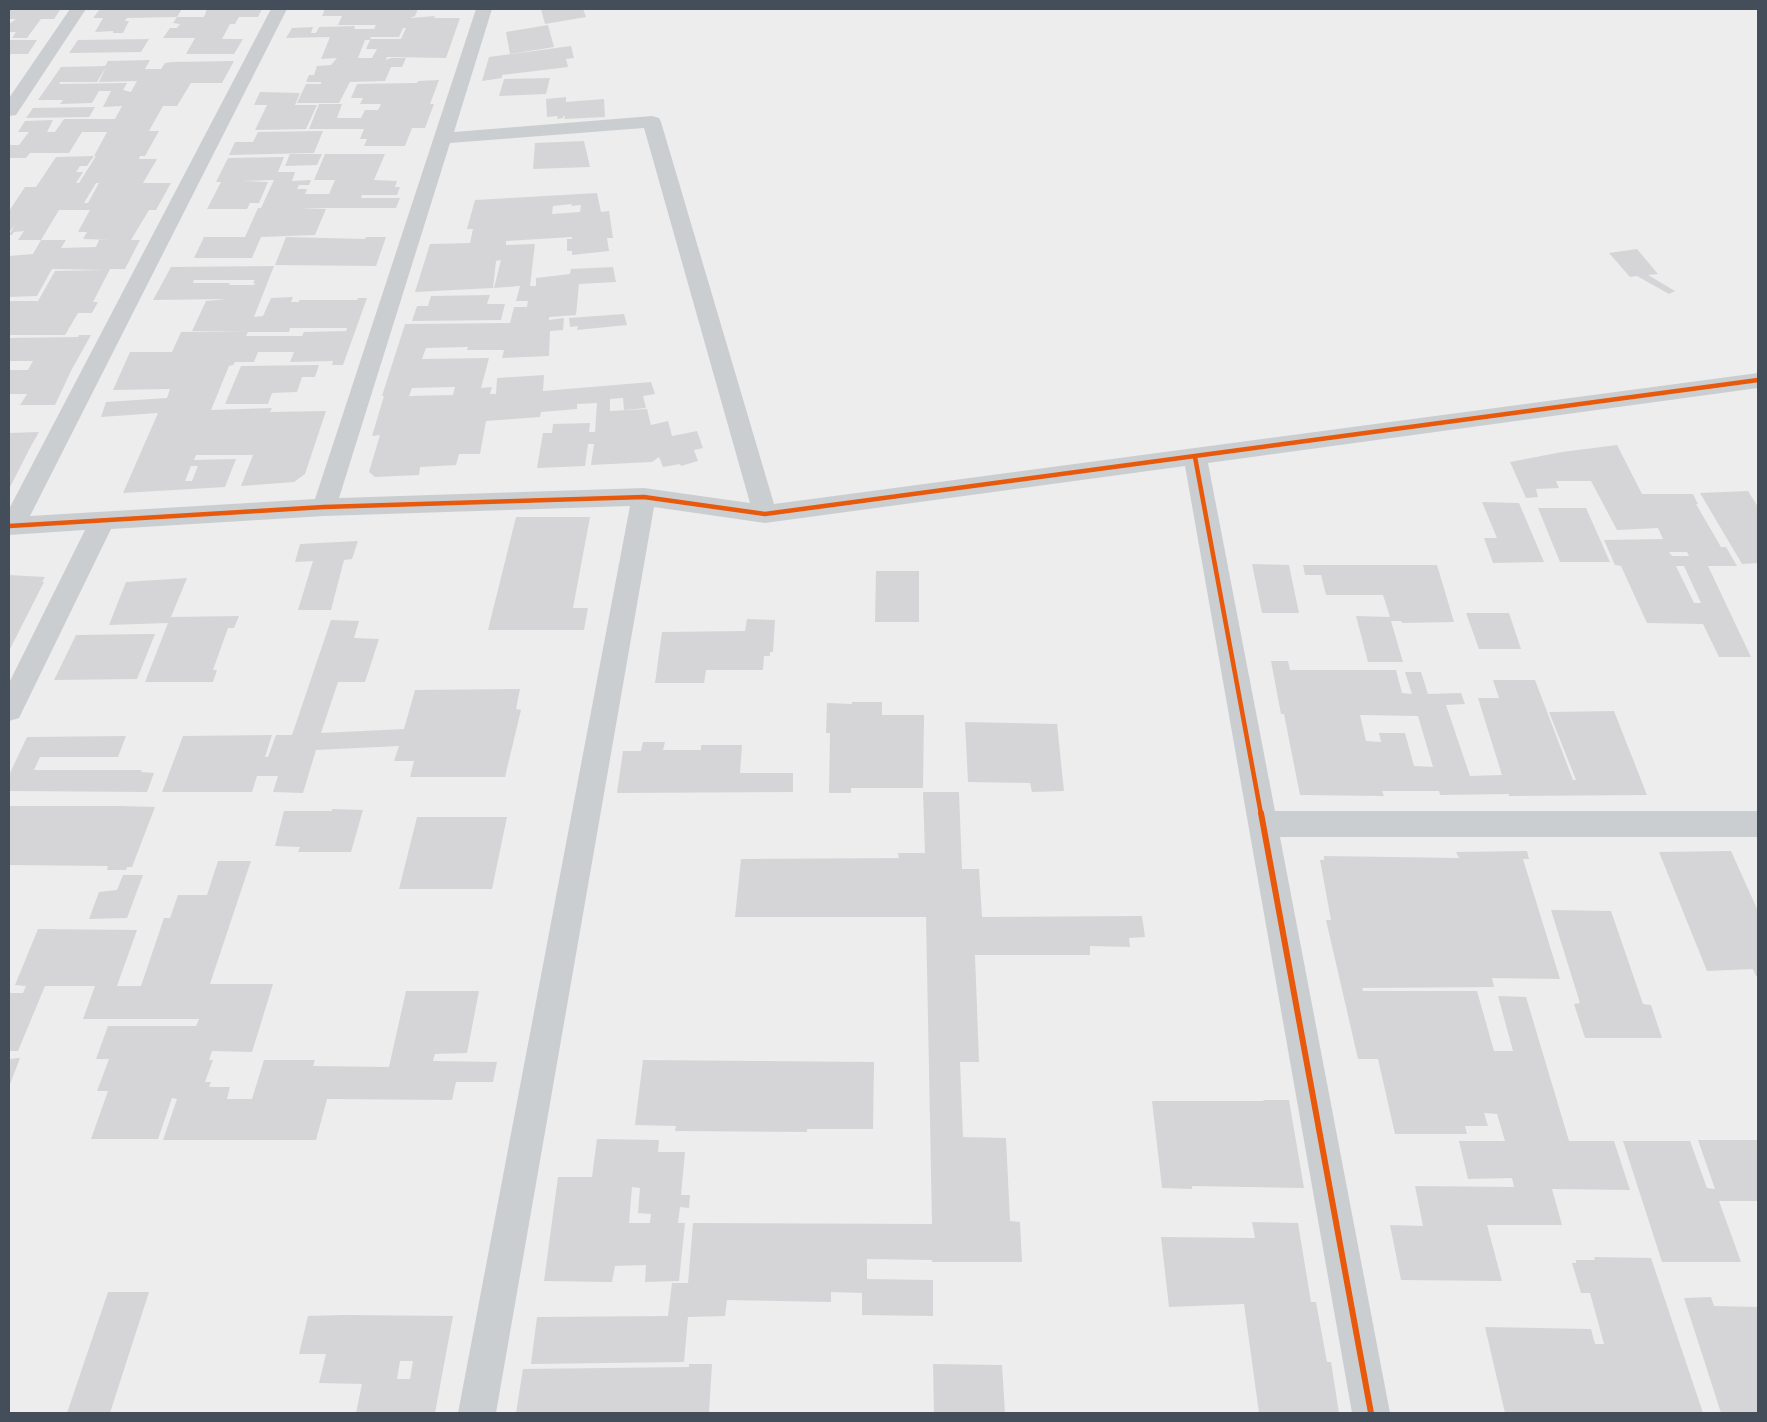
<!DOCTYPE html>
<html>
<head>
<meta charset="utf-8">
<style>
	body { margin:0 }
	#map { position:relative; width:1767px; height:1422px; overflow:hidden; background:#eeeded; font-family:Rubik,sans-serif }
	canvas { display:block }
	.frame { position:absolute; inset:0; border:10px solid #444d5a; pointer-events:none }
</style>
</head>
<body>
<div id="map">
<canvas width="1767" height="1422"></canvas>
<div class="frame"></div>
</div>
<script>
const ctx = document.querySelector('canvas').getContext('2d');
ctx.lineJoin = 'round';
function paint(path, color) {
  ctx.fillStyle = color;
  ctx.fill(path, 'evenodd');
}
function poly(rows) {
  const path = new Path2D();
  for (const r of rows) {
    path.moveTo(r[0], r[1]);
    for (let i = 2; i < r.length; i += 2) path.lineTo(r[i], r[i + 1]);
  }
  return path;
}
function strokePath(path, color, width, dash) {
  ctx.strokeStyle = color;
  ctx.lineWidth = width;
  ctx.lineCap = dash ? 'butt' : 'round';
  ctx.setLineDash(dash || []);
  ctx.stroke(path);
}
paint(poly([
	[9,9,35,9,34,10,60,10,54,19,41,19,27,38,12,38,16,32,9,32,9,24,16,19,9,19],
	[100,9,182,9,177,17,127,18,125,21,129,21,123,33,113,33,113,31,95,32,103,18,93,18],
	[207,9,262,9,258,17,239,17,235,24,230,24,222,39,243,39,234,54,186,54,195,38,163,38,170,28,177,28,180,24,173,23,177,17,204,17],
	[325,9,418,9,415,16,410,18,435,16,434,18,460,18,446,58,387,57,386,60,391,58,406,58,402,67,391,67,385,81,350,82,339,103,297,103,306,84,321,84,321,82,306,82,309,75,314,75,317,66,331,65,337,58,321,59,330,37,286,38,292,28,313,27,311,33,316,33,319,27,355,26,354,29,374,29,376,25,338,25,342,16,322,16],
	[403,28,406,28,401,39,370,39,371,37,399,37],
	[365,40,370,40,366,49,377,49,372,58,358,58],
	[541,9,583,9,586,17,545,24],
	[548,25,554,47,510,54,506,32],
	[149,39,141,52,69,53,78,40],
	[9,40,37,40,28,54,11,54,9,57],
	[571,46,574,58,566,59,568,67,502,75,502,78,482,81,489,57],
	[150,60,145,69,161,69,165,63,172,62,234,61,222,83,161,83,191,83,177,106,163,106,149,131,159,131,145,156,140,156,139,159,157,159,143,183,171,183,156,210,149,210,131,240,140,240,125,269,110,269,93,302,98,302,92,313,78,313,65,335,9,335,9,301,38,301,55,271,104,270,52,269,37,296,9,297,9,256,33,254,41,240,66,240,61,248,96,247,99,240,110,240,83,239,87,232,78,232,90,210,59,210,41,240,18,240,24,231,14,232,12,235,9,235,15,225,9,232,9,211,25,187,36,187,56,157,94,156,87,166,80,166,76,172,83,172,76,183,79,183,96,156,94,156,107,132,82,132,69,153,30,153,26,158,9,158,9,145,19,145,29,132,18,132,25,121,53,120,47,132,55,132,64,119,115,119,122,106,103,107,111,91,99,91,92,103,60,104,63,100,38,100,61,67,105,66,108,61],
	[106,67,99,82,137,81,131,92,123,90,127,83,59,84,60,82,97,82],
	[96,183,99,183,88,203,84,203],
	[550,78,546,94,499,96,504,79],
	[439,80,430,104,434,104,425,128,412,128,405,146,364,146,367,139,360,139,364,129,309,129,319,104,342,104,337,118,361,118,365,110,378,110,381,104,360,104,363,98,351,98,357,84,417,83,418,81],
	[260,92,300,93,295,105,317,105,306,129,255,130,267,105,254,105],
	[566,97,566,102,604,99,605,117,564,119,565,116,563,116,563,118,557,119,558,116,547,117,546,99],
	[95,107,89,117,26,118,33,108],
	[323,131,314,153,229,155,235,142,253,142,258,132],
	[584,141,590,167,533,169,535,143],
	[290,154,322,154,317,165,285,166],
	[325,154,385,154,374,180,397,181,395,187,400,187,397,195,362,195,361,198,400,198,396,208,299,208,326,209,315,235,261,237,252,258,194,258,204,237,245,237,258,208,261,208,274,180,243,181,268,182,259,203,250,203,247,209,207,209,221,182,216,182,228,158,284,157,278,172,295,172,292,181,311,180,309,185,299,185,297,189,307,189,305,194,329,194,335,180,314,180],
	[597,193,601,212,609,211,613,238,607,238,609,251,572,255,572,251,567,251,567,239,572,239,572,237,506,241,506,245,535,244,530,286,536,286,536,278,570,274,571,269,613,267,616,282,579,284,576,315,549,317,549,320,564,318,563,330,550,331,549,356,502,358,504,350,467,350,468,347,426,348,422,359,489,358,481,388,492,387,490,394,496,394,497,378,544,375,543,391,651,382,655,394,643,396,646,408,624,410,623,398,610,399,610,411,647,409,651,425,668,421,672,436,697,431,703,448,694,450,698,461,681,466,680,464,663,467,659,457,652,462,591,465,594,444,588,444,585,466,537,468,543,433,552,433,553,424,590,423,589,432,595,432,597,403,577,404,577,409,541,412,540,417,486,421,480,454,459,454,456,465,420,467,419,475,375,477,369,472,380,435,372,436,384,396,382,396,405,324,510,323,514,307,527,307,528,301,516,301,520,286,494,288,501,260,496,261,493,288,415,292,430,244,470,243,473,229,467,229,475,200],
	[572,204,571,206,581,205,580,212,552,214,553,206],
	[455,387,453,395,409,396,412,388],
	[286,237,365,239,366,237,386,237,376,266,275,265],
	[1637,249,1658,274,1648,275,1675,291,1669,294,1637,276,1630,277,1609,253],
	[274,266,254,317,263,316,271,298,293,297,291,302,299,302,299,300,357,300,358,298,367,298,343,365,332,365,333,361,290,362,294,352,258,352,254,362,235,362,233,365,229,366,211,410,272,408,270,412,326,411,305,474,294,482,241,486,253,455,196,455,194,460,236,459,225,487,123,493,158,413,101,417,106,402,167,398,170,389,113,390,130,352,172,352,181,332,248,331,192,331,206,301,227,299,153,300,171,267],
	[194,280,255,280,253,283,255,283,254,285,229,285,230,283,193,283],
	[290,328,347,328,346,331,304,332,302,336,246,336,248,332,289,332],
	[191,466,198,466,192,481,185,481],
	[490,295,487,304,505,304,501,320,412,321,417,306,428,306,431,296],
	[624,314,627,325,577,330,578,326,570,327,569,318],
	[79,335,91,335,72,369,56,369,72,369,55,405,20,405,27,394,9,394,9,370,28,370,33,361,9,361,9,338,78,337],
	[319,365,315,377,302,377,297,392,272,393,268,404,225,404,241,366],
	[39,432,31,446,9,489,9,433],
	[1617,445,1642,494,1693,494,1698,504,1696,504,1721,547,1726,547,1737,566,1708,566,1751,657,1719,657,1703,624,1647,623,1621,566,1615,565,1604,540,1663,539,1658,528,1617,530,1591,481,1556,481,1559,488,1536,489,1538,497,1526,498,1510,462,1562,452],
	[1669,552,1687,552,1689,556,1672,556],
	[1676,566,1684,566,1701,603,1694,603],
	[1748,491,1758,507,1758,563,1742,564,1700,493],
	[1482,502,1519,503,1544,562,1493,563,1484,538,1497,538],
	[1538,508,1586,508,1610,562,1560,562],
	[516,517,590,517,573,608,588,608,584,630,488,630],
	[358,541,352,559,344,560,331,610,298,610,313,561,295,562,300,544],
	[1252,564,1289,565,1299,613,1262,613],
	[1303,565,1437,565,1454,622,1402,623,1401,621,1391,621,1403,662,1368,662,1356,616,1390,617,1383,595,1326,595,1321,575,1305,575],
	[876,571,919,571,919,622,875,622],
	[9,575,45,577,42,582,44,582,9,651],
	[187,578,171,617,239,616,234,628,228,628,213,670,217,670,213,682,145,682,168,623,109,625,126,582],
	[1466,613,1509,613,1521,649,1479,649],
	[747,619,775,620,773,652,770,652,770,656,764,656,763,670,706,670,704,683,655,683,662,632,745,631],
	[331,620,359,621,354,638,379,639,365,682,338,682,321,733,404,729,415,690,520,689,516,709,521,710,505,777,410,777,414,761,394,761,399,746,316,750,303,793,273,792,278,776,257,776,252,792,162,792,183,736,272,735,265,757,268,757,276,735,292,735],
	[146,634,155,634,137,679,54,680,76,635],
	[1271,661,1288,661,1290,670,1396,670,1402,693,1412,694,1405,672,1421,672,1428,694,1461,693,1465,704,1446,705,1470,776,1502,775,1478,698,1499,698,1493,680,1535,680,1573,780,1576,780,1549,712,1614,711,1647,795,1509,796,1509,794,1440,795,1439,791,1382,791,1384,796,1300,795,1284,714,1281,714],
	[1360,715,1418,716,1433,767,1414,766,1405,733,1379,733,1381,742,1366,741],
	[852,702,882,702,882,715,924,715,923,788,851,788,851,793,829,793,830,733,826,733,827,703,852,704],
	[965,722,1057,724,1064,791,1032,792,1030,783,968,782],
	[126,736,118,757,40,757,34,770,142,770,141,772,154,773,147,792,9,791,9,775,27,737],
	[643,742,665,742,663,750,701,750,701,745,742,745,740,773,793,773,793,792,617,793,623,751,641,751],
	[923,792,959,792,962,869,979,869,982,917,1142,916,1145,937,1129,938,1130,947,1090,946,1090,955,975,955,979,1062,960,1062,963,1137,1006,1138,1010,1221,1020,1222,1022,1262,932,1262,932,1260,867,1259,867,1279,933,1280,933,1316,862,1315,862,1293,831,1292,831,1302,727,1300,725,1316,688,1317,684,1362,531,1364,537,1317,668,1316,672,1283,688,1283,693,1223,932,1224,926,917,735,917,741,859,899,858,898,853,925,853],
	[9,806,121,806,155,807,132,867,127,867,126,870,107,870,108,866,9,865],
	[332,809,363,810,351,852,298,852,300,847,275,846,284,811,332,811],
	[417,817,507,817,492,889,399,889],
	[1527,851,1529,859,1523,859,1560,979,1492,978,1494,987,1362,988,1363,991,1477,991,1494,1051,1513,1051,1498,996,1526,997,1569,1141,1614,1141,1630,1190,1552,1189,1562,1225,1487,1225,1502,1281,1401,1280,1390,1225,1423,1226,1415,1186,1514,1187,1512,1178,1468,1179,1459,1141,1505,1141,1497,1114,1484,1113,1488,1126,1465,1126,1467,1134,1395,1134,1378,1059,1358,1059,1326,920,1331,920,1320,860,1324,860,1324,856,1459,858,1456,852],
	[1731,851,1758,911,1758,976,1756,976,1753,969,1707,971,1659,852],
	[218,861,251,861,210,984,273,984,252,1052,212,1051,209,1060,213,1060,205,1082,211,1082,209,1087,230,1087,227,1099,252,1099,264,1060,315,1060,313,1066,389,1067,406,991,479,991,467,1053,435,1054,433,1061,497,1062,493,1082,456,1082,452,1100,327,1099,316,1140,163,1140,177,1099,172,1098,158,1139,91,1139,108,1091,97,1091,109,1059,96,1059,108,1026,196,1026,199,1019,83,1019,95,986,45,986,18,1051,9,1051,9,993,23,993,26,986,15,985,38,929,137,930,117,986,141,986,164,918,170,918,178,895,207,895],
	[123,875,143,875,127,918,89,919,99,892,117,890],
	[1551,910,1611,911,1643,1004,1651,1005,1662,1038,1585,1038,1574,1004,1580,1003],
	[20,1058,9,1087,9,1059],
	[643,1060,874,1062,873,1129,807,1129,807,1132,675,1131,676,1126,635,1125],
	[1263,1100,1289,1100,1304,1188,1192,1186,1192,1189,1162,1188,1152,1101,1264,1101],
	[597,1139,659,1140,658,1152,685,1152,681,1195,690,1195,689,1208,680,1207,678,1223,685,1223,679,1281,645,1282,646,1265,615,1266,612,1282,544,1281,558,1177,592,1177],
	[632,1187,640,1188,638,1213,651,1214,650,1223,629,1223],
	[1698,1140,1758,1140,1758,1201,1719,1201,1741,1262,1662,1262,1623,1141,1690,1141,1707,1188,1715,1189],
	[1252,1222,1298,1223,1311,1302,1316,1302,1327,1362,1331,1362,1339,1413,1259,1413,1244,1304,1169,1307,1161,1237,1255,1238],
	[1594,1257,1651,1258,1703,1413,1505,1413,1485,1327,1591,1329,1595,1344,1604,1344,1590,1293,1581,1293,1572,1263,1576,1263,1576,1260,1595,1260],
	[108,1292,149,1292,110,1413,67,1413],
	[1711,1297,1714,1306,1757,1307,1758,1413,1721,1413,1684,1298],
	[344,1315,453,1316,435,1413,356,1413,362,1384,319,1383,326,1354,299,1354,308,1316],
	[400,1361,413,1361,410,1379,397,1379],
	[689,1364,712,1364,709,1413,516,1413,523,1369,689,1367],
	[933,1364,1002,1365,1005,1413,934,1413]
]), '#d5d5d7');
paint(poly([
	[70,9,86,9,16,115,9,116,9,98,70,9],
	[271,9,287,9,30,516,315,499,476,9,492,9,454,132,652,116,659,118,661,122,774,504,1758,373,1758,388,1208,463,1275,811,1758,811,1758,837,1280,837,1390,1413,1352,1413,1185,466,765,523,654,507,496,1413,458,1413,630,506,324,516,111,529,19,718,9,721,9,683,85,530,9,535,9,509,271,9],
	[644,128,750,503,644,488,339,498,450,143,644,128]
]), '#cbced1');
strokePath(poly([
	[1195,457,1261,814],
	[9,526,324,507,644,497,765,514,1758,380]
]), '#e8590c', 4.5);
strokePath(poly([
	[1261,813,1371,1413]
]), '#e8590c', 6);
</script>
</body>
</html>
